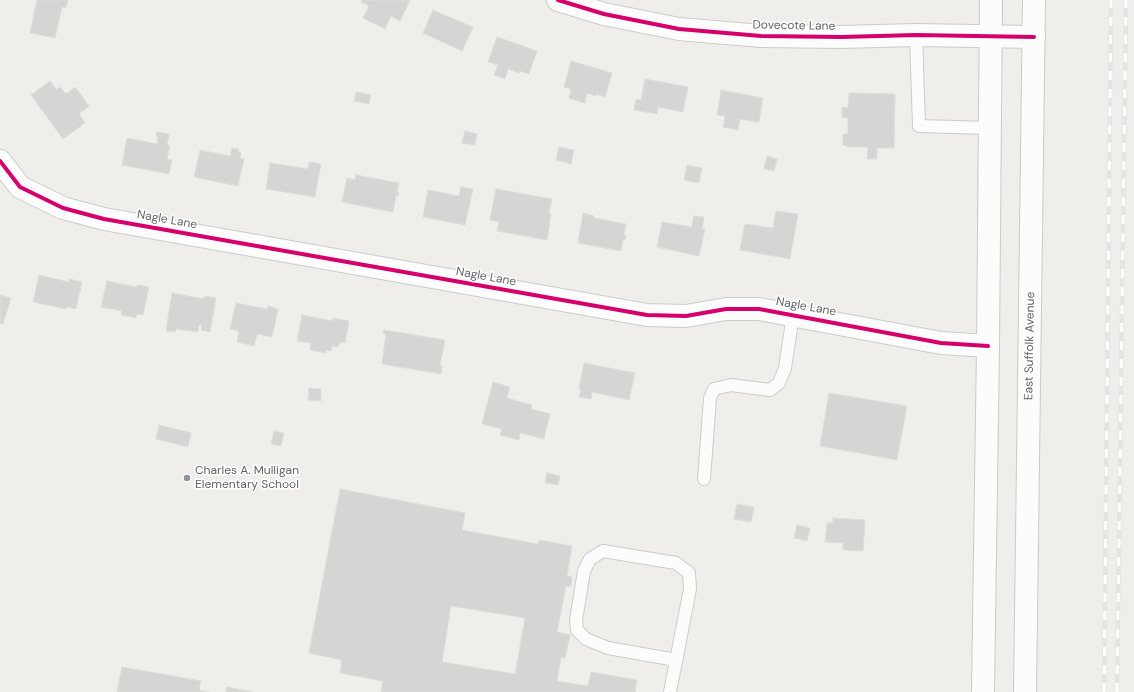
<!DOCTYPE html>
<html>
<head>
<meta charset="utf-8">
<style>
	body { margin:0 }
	canvas { display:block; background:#efeeea }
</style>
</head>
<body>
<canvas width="1134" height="692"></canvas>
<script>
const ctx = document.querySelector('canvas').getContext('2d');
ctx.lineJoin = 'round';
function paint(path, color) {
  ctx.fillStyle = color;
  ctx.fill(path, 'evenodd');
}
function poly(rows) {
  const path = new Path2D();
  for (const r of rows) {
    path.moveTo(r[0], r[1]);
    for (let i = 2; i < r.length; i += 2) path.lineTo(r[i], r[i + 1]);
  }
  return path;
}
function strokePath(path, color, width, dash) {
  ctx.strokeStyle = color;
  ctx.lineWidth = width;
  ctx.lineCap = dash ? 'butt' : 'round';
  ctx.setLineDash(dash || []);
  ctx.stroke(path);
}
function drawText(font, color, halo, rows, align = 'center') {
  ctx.font = font + ' "DM Sans",sans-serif';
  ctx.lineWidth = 3;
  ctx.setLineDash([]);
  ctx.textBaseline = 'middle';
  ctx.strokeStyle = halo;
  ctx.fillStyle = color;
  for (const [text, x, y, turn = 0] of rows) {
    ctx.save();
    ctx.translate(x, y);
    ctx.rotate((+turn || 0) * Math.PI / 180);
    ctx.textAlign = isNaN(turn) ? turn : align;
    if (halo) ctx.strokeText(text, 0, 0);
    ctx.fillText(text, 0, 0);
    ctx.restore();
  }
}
const building = poly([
	[37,0,68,0,66,8,62,7,55,38,30,33,37,0],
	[362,0,410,0,400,21,391,16,385,29,363,18,369,6,361,2,362,0],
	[433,10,473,27,462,51,423,33,433,10],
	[497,37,537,51,529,74,520,71,519,73,508,69,505,79,494,75,498,65,488,62,497,37],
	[571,61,612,73,605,97,596,94,595,96,587,93,585,103,569,98,571,89,564,87,571,61],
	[645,79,688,87,683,112,658,107,657,114,634,110,636,99,641,100,645,79],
	[50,81,57,90,60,87,66,94,75,87,89,106,79,114,85,123,63,139,31,95,50,81],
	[721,90,763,98,759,122,740,119,738,130,723,127,725,116,717,115,721,90],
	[356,92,371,95,369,104,354,101,356,92],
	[849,93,895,94,894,148,877,148,877,159,867,159,868,147,847,147,847,146,843,145,843,134,848,134,848,118,842,117,842,107,848,108,849,93],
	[465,131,477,134,475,145,462,143,465,131],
	[157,132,169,134,167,145,170,145,167,159,172,160,169,174,122,165,127,138,157,144,158,137,156,136,157,132],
	[559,147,574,150,571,164,556,160,559,147],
	[232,148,239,149,238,152,241,153,240,158,244,159,238,186,194,177,200,150,230,156,232,148],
	[767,156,777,159,774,171,764,169,767,156],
	[309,162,321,164,315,197,266,189,270,163,308,169,309,162],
	[687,165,702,168,699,183,684,180,687,165],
	[356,175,399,183,397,192,399,192,398,196,396,195,393,212,342,202,347,178,355,180,356,175],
	[461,187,473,189,465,225,423,217,428,190,459,196,461,187],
	[496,189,552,199,549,213,551,214,547,240,497,231,499,222,490,220,496,189],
	[776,211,798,214,790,259,740,250,745,224,773,228,776,211],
	[583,213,594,216,594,218,626,224,624,235,626,236,625,240,623,239,621,251,578,243,583,213],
	[694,216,704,217,702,229,705,229,699,256,657,247,662,222,692,227,694,216],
	[39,275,69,282,69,279,82,282,76,309,67,307,66,309,33,302,39,275],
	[107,281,137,287,137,285,149,287,143,315,137,314,136,318,121,315,122,311,101,307,107,281],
	[172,293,204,299,204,296,216,298,210,332,201,330,202,325,199,325,198,332,176,329,175,332,166,331,172,293],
	[0,295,11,298,3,324,0,323,0,295],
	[236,303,267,309,268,306,278,309,272,337,257,334,254,346,237,342,239,331,230,329,236,303],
	[302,315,333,321,333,318,349,321,345,343,340,342,338,347,332,346,331,351,326,350,326,353,310,350,311,343,297,341,302,315],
	[384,330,445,340,440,365,442,366,441,374,382,364,386,334,383,333,384,330],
	[584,363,635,373,629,400,592,392,591,399,579,397,581,389,579,389,584,363],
	[493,382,510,387,507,398,532,405,531,409,550,414,544,439,520,433,519,440,500,435,502,429,482,424,493,382],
	[309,388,321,389,321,401,308,400,309,388],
	[829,393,907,406,897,460,820,446,829,393],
	[159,425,191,433,188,447,156,439,159,425],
	[274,431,284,433,281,446,271,444,274,431],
	[547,473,560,476,558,485,545,483,547,473],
	[340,489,465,513,462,530,538,544,539,540,572,546,567,576,572,577,571,586,566,586,557,632,570,635,565,658,561,657,557,681,588,686,591,672,637,680,635,692,381,692,383,681,340,673,342,660,309,653,340,489],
	[451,606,525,618,515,674,442,662,451,606],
	[737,504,754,507,751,522,734,519,737,504],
	[833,518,865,520,863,551,843,550,843,543,825,542,827,523,833,523,833,518],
	[797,525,810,528,807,541,794,538,797,525],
	[122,667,201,681,199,690,209,692,117,692,122,667],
	[227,687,253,692,226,692,227,687]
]);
paint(building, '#d6d5d3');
strokePath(building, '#deddd9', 1);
const service = poly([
	[916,35,919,126,989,128],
	[704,479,710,398,714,389,731,385,770,390,779,383,785,368,793,315],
	[670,692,690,589,689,573,676,563,603,551,590,559,584,571,576,620,577,630,586,639,608,648,676,660]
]);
const minor = poly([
	[558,0,604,14,679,29,761,36,841,37,916,35,1034,37],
	[0,161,20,187,63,208,104,219,647,315,686,316,726,309,759,309,941,343,988,346]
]);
const secondary = poly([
	[983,692,988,346,991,0],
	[1025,692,1034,0]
]);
strokePath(service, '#cbcccc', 14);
strokePath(minor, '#cbcccc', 24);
strokePath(secondary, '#cacacb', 24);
strokePath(service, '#fdfcfc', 12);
strokePath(minor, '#fdfcfc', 22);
strokePath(secondary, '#fdfcfc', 22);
const rail = poly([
	[1104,692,1111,0],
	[1117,692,1126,0]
]);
strokePath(rail, '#e4e4e4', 4.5);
strokePath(rail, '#fff', 3, [9]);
strokePath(poly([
	[558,0,604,14,679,29,761,36,841,37,916,35,1034,37],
	[0,161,20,187,63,208,104,219,647,315,686,316,726,309,759,309,941,343,988,346]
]), '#d6006c', 4);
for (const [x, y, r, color] of [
	[187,478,4,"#919496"]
]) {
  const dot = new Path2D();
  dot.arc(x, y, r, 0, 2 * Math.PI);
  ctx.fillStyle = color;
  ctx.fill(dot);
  strokePath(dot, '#fff', 1.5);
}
drawText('12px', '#5f6368', '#fff', [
	["Dovecote Lane",794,26,1],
	["Nagle Lane",167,220,10],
	["Nagle Lane",486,277,10],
	["Nagle Lane",806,307,10],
	["East Suffolk Avenue",1030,346,-89]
]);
drawText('12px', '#5f6368', '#fff', [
	["Charles A. Mulligan",195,471],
	["Elementary School",195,485]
], 'left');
</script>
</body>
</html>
